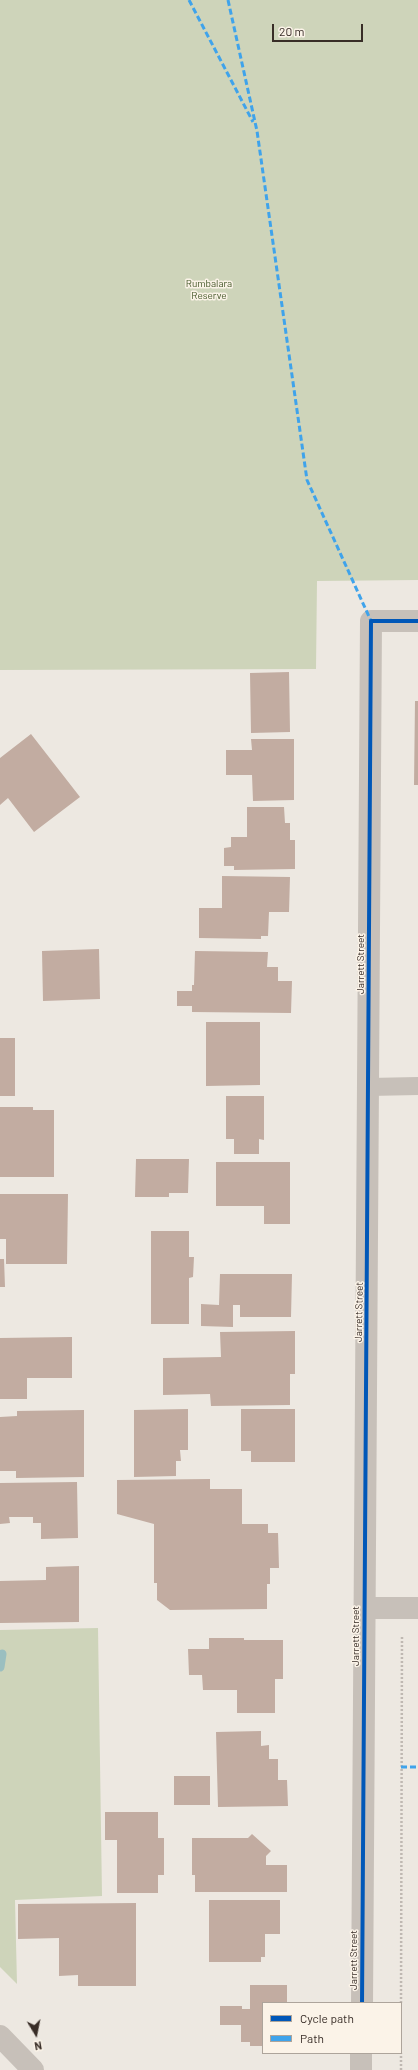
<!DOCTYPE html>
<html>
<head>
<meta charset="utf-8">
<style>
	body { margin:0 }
	#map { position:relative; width:418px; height:2070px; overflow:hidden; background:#ede8e1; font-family:Barlow,sans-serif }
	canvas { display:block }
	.legend { position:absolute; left:262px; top:2002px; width:140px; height:52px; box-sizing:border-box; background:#fbf3e8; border:1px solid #ada49b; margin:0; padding:5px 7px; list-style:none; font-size:12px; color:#382d27 }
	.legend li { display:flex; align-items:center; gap:8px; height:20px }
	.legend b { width:20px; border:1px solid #ada49b }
	.north { position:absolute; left:16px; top:2014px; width:40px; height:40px; -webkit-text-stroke:3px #fbf3e8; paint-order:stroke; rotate:170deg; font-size:11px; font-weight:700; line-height:16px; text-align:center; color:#382d27 }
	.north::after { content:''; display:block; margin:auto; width:14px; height:18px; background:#382d27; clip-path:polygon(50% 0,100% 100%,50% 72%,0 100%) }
	.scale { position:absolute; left:272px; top:24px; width:91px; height:18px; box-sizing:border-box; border:2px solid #382d27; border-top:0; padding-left:5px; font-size:12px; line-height:14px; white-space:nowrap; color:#382d27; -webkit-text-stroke:3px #fbf3e8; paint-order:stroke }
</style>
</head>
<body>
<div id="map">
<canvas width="418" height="2070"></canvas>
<ul class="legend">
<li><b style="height:5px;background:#0057b8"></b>Cycle path</li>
<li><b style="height:5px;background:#3fa3eb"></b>Path</li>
</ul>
<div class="north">N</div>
<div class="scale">20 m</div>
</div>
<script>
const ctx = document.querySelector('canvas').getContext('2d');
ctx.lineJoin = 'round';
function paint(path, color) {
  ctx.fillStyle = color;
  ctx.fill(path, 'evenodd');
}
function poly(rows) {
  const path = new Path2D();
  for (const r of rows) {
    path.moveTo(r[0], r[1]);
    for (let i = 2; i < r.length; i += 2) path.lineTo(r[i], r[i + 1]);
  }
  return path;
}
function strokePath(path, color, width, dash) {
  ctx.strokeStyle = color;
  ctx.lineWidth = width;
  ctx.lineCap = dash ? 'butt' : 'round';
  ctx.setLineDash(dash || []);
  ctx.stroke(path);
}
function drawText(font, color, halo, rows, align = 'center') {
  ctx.font = font + ' Barlow,sans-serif';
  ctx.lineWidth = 3;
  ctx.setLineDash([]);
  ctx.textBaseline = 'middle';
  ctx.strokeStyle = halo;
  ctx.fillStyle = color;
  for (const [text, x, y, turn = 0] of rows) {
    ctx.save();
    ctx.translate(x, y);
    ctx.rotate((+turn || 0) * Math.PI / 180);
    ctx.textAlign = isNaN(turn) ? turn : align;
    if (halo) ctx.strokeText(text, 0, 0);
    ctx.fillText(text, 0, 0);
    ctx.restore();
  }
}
paint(poly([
	[0,0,418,0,418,580,317,581,316,669,0,670],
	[98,1628,102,1896,15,1900,17,1984,0,1967,0,1630]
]), '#ced4ba');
strokePath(poly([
	[0,1667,2,1654]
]), '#9bbfc0', 9);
paint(poly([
	[289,672,290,732,251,733,250,673],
	[415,701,418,701,418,785,414,785],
	[31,734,80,797,34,832,8,798,0,805,0,758],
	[251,739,294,739,294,800,253,801,252,775,226,775,226,750,252,750],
	[247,807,284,807,285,823,290,823,290,840,295,840,295,869,234,870,234,866,224,866,224,848,231,847,231,837,247,837],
	[222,876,290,877,289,912,269,912,268,936,261,936,261,939,199,938,199,908,222,908],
	[99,949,100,999,43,1001,42,951],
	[195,951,268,952,267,967,278,967,278,981,292,981,291,1013,192,1012,192,1006,177,1006,177,991,192,991,192,985,194,985],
	[206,1022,260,1022,260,1085,206,1086],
	[0,1038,15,1038,15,1096,0,1096],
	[226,1096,264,1096,264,1140,259,1139,259,1154,234,1154,234,1139,226,1139],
	[0,1107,33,1107,33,1110,54,1110,54,1177,0,1177],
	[136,1159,189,1159,188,1193,169,1193,169,1197,135,1197],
	[216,1162,290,1162,290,1224,264,1224,264,1206,216,1206],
	[0,1194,68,1194,67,1264,6,1264,6,1239,0,1239],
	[151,1231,189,1231,189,1257,194,1257,193,1277,189,1278,189,1324,151,1324],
	[0,1259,4,1259,5,1287,0,1287],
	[220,1274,292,1274,291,1317,240,1317,240,1305,233,1305,233,1327,201,1326,201,1304,219,1305],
	[295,1331,295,1374,290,1374,290,1405,211,1406,210,1394,163,1395,163,1358,221,1357,220,1332],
	[72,1337,72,1378,27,1378,27,1399,0,1399,0,1338],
	[188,1409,188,1450,180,1450,181,1461,176,1461,176,1476,134,1477,134,1410],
	[241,1409,295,1409,295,1462,251,1462,251,1451,241,1451],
	[84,1410,84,1477,16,1478,16,1471,0,1471,0,1417,17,1416,17,1411],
	[210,1479,210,1489,242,1489,242,1524,268,1524,268,1533,278,1533,279,1568,270,1568,270,1584,267,1584,267,1609,170,1610,157,1600,157,1583,154,1583,154,1524,117,1514,117,1480],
	[77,1482,78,1538,41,1539,41,1523,33,1523,33,1517,9,1517,10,1523,0,1524,0,1483],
	[79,1566,79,1622,0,1623,0,1581,46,1580,46,1567],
	[209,1638,244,1638,244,1640,283,1640,283,1679,275,1679,275,1713,237,1713,237,1690,203,1690,202,1675,189,1675,188,1649,209,1649],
	[261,1731,261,1746,269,1745,269,1759,278,1759,278,1780,287,1780,288,1806,218,1807,216,1732],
	[174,1776,210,1776,210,1805,174,1805],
	[105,1812,158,1812,158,1838,164,1838,164,1875,158,1875,158,1893,117,1893,117,1840,105,1840],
	[252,1834,271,1851,266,1856,266,1865,287,1865,287,1892,195,1892,195,1875,192,1875,192,1838,248,1838],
	[209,1900,280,1900,280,1934,265,1934,265,1957,261,1957,261,1962,209,1962],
	[136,1903,136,1986,78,1986,78,1975,59,1976,59,1938,18,1939,18,1904],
	[250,1985,287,1985,287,2003,263,2003,263,2046,250,2046,250,2042,241,2042,241,2025,220,2025,220,2006,242,2006,242,2009,250,2009]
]), '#c2aca1');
strokePath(poly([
	[401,2003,402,1636],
	[401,2070,401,2053]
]), '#bfb8b2', 2.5, [2, 2]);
strokePath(poly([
	[369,1087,418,1086]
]), '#c7c0b9', 18);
strokePath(poly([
	[364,1608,418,1608],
	[362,2003,371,621,418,621],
	[0,2036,33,2070],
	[361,2070,361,2053]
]), '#c7c0b9', 22);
strokePath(poly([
	[189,0,253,122],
	[228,0,257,131,307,480,371,621],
	[401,1767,418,1767]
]), '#3fa3eb', 3, [6, 3]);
strokePath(poly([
	[362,2003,371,621,418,621]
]), '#0057b8', 4);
drawText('10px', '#45582a', '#fbf3e8', [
	["Rumbalara",209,284],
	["Reserve",209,296]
]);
drawText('10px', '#382d27', '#fbf3e8', [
	["Jarrett Street",361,964,-90],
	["Jarrett Street",359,1312,-89],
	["Jarrett Street",356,1636,-90],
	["Jarrett Street",354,1960,-90]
]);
</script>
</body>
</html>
